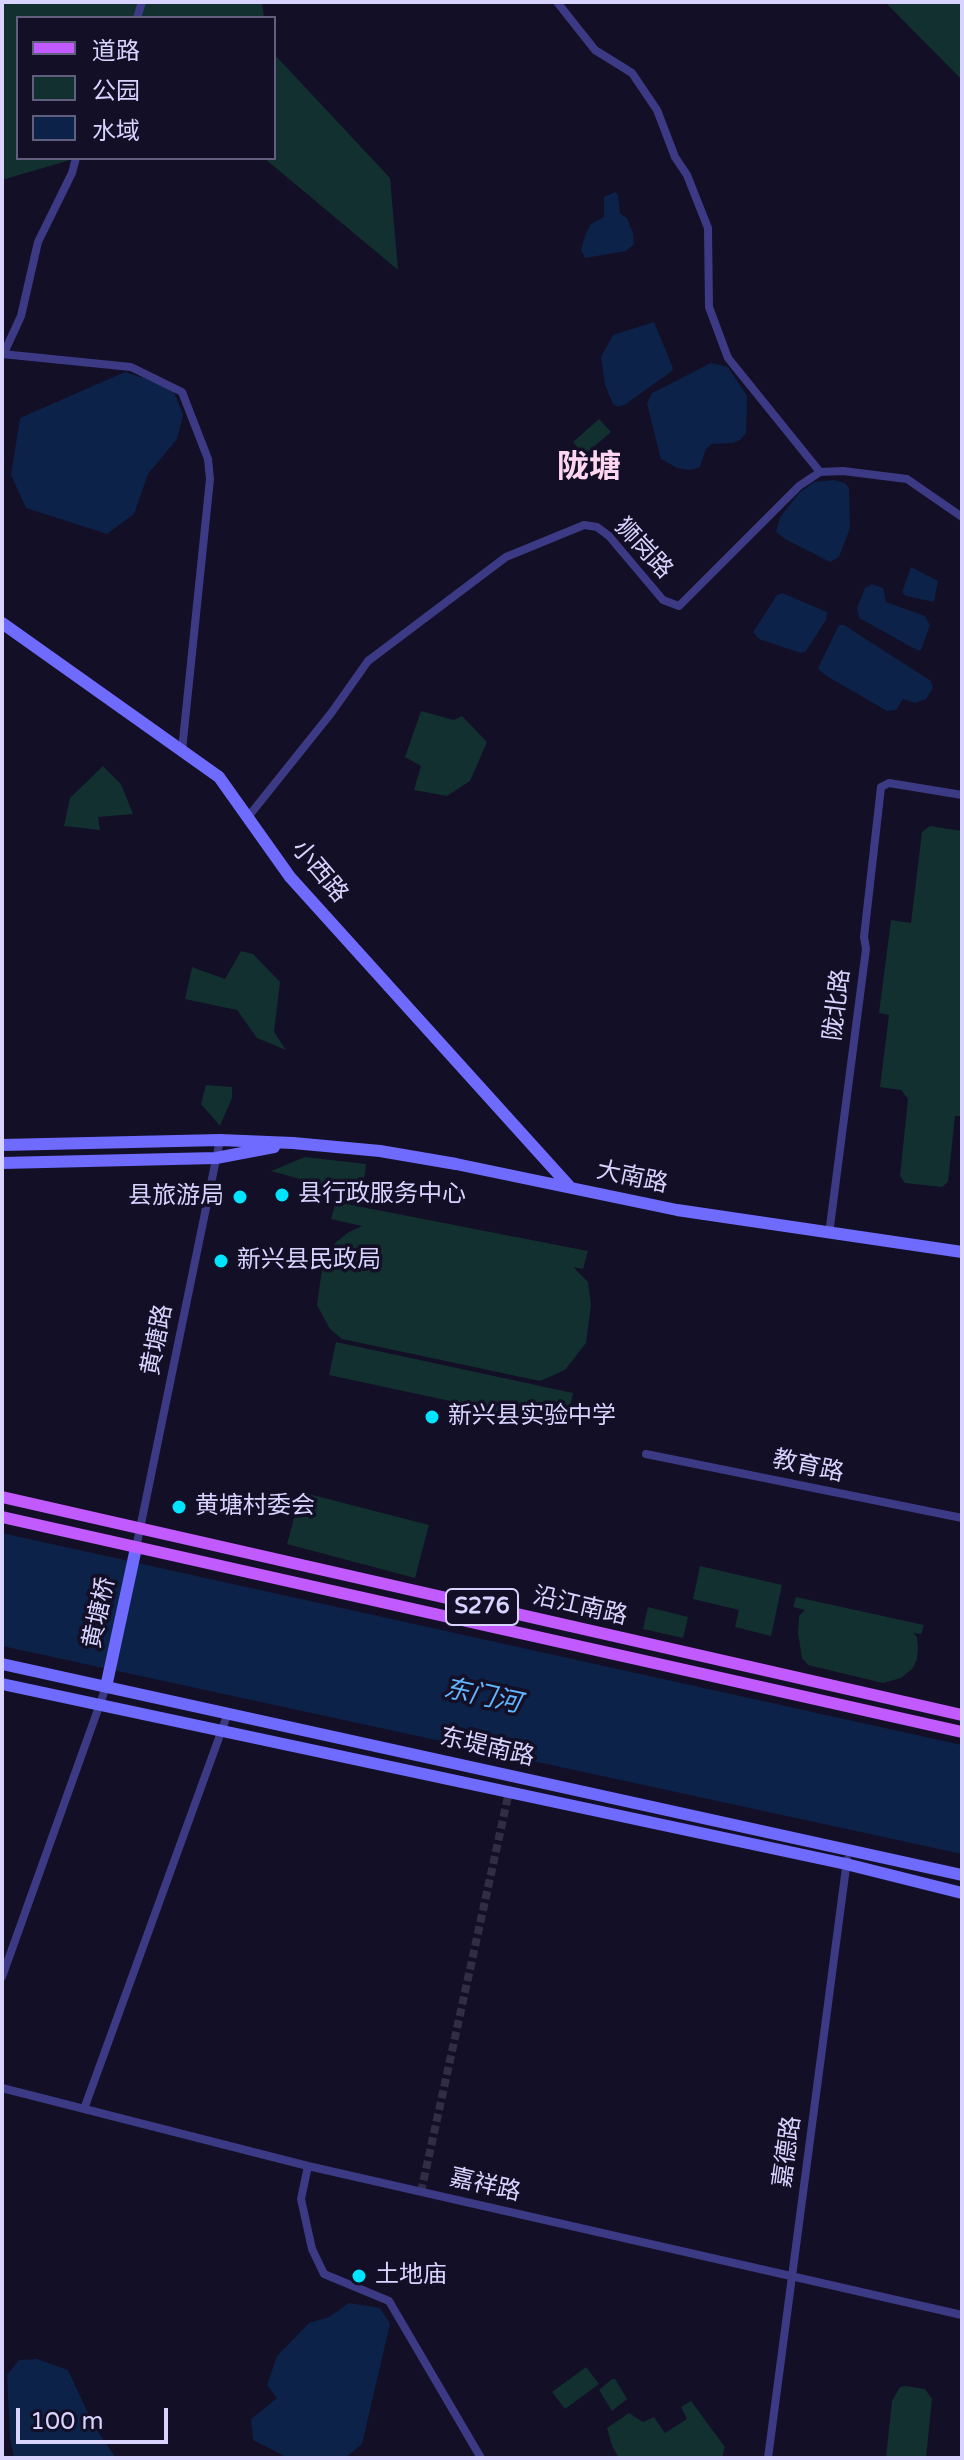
<!DOCTYPE html>
<html>
<head>
<meta charset="utf-8">
<style>
	body { margin:0 }
	#map { position:relative; width:964px; height:2460px; overflow:hidden; background:#130f26; font-family:"Varela Round","Noto Sans SC",sans-serif }
	canvas { display:block }
	.frame { position:absolute; inset:0; border:4px solid #d9d4ff; pointer-events:none }
	.legend { position:absolute; left:16px; top:16px; width:260px; height:144px; box-sizing:border-box; background:#130f26; border:2px solid #625e7d; margin:0; padding:10px 14px; list-style:none; font-size:24px; color:#d9d4ff }
	.legend li { display:flex; align-items:center; gap:16px; height:40px }
	.legend b { width:40px; border:2px solid #625e7d }
	.scale { position:absolute; left:16px; top:2408px; width:152px; height:36px; box-sizing:border-box; border:4px solid #d9d4ff; border-top:0; padding-left:10px; font-size:24px; line-height:28px; white-space:nowrap; color:#d9d4ff; -webkit-text-stroke:6px #130f26; paint-order:stroke }
</style>
</head>
<body>
<div id="map">
<canvas width="964" height="2460"></canvas>
<div class="frame"></div>
<ul class="legend">
<li><b style="height:10px;background:#c25bff"></b>道路</li>
<li><b style="height:22px;background:#12302f"></b>公园</li>
<li><b style="height:22px;background:#0c2248"></b>水域</li>
</ul>
<div class="scale">100 m</div>
</div>
<script>
const ctx = document.querySelector('canvas').getContext('2d');
ctx.lineJoin = 'round';
function paint(path, color) {
  ctx.fillStyle = color;
  ctx.fill(path, 'evenodd');
}
function poly(rows) {
  const path = new Path2D();
  for (const r of rows) {
    path.moveTo(r[0], r[1]);
    for (let i = 2; i < r.length; i += 2) path.lineTo(r[i], r[i + 1]);
  }
  return path;
}
function strokePath(path, color, width, dash) {
  ctx.strokeStyle = color;
  ctx.lineWidth = width;
  ctx.lineCap = dash ? 'butt' : 'round';
  ctx.setLineDash(dash || []);
  ctx.stroke(path);
}
function drawText(font, color, halo, rows, align = 'center') {
  ctx.font = font + ' "Varela Round","Noto Sans SC",sans-serif';
  ctx.lineWidth = 7;
  ctx.setLineDash([]);
  ctx.textBaseline = 'middle';
  ctx.strokeStyle = halo;
  ctx.fillStyle = color;
  for (const [text, x, y, turn = 0] of rows) {
    ctx.save();
    ctx.translate(x, y);
    ctx.rotate((+turn || 0) * Math.PI / 180);
    ctx.textAlign = isNaN(turn) ? turn : align;
    if (halo) ctx.strokeText(text, 0, 0);
    ctx.fillText(text, 0, 0);
    ctx.restore();
  }
}
paint(poly([
	[2,2,262,2,264,18,18,18,18,158,77,158,2,180],
	[885,2,962,2,962,80],
	[274,54,390,178,398,270,264,158,274,158],
	[599,419,611,432,584,455,573,442],
	[421,711,454,720,462,716,487,742,470,781,447,796,414,790,421,766,405,757],
	[103,766,121,784,133,814,98,817,100,830,64,826,70,798],
	[930,826,962,831,962,1116,955,1116,948,1182,942,1187,905,1183,900,1176,908,1099,901,1090,880,1087,889,1015,879,1013,891,920,911,923,922,832],
	[241,951,253,954,280,982,274,1032,286,1050,257,1038,237,1010,185,999,192,967,225,979],
	[206,1085,232,1087,232,1098,220,1126,201,1104],
	[305,1157,366,1164,362,1196,271,1171],
	[336,1202,588,1251,583,1269,573,1267,588,1282,591,1305,586,1343,565,1370,540,1381,342,1339,330,1329,317,1305,321,1276,325,1259,336,1242,349,1232,362,1226,331,1219],
	[336,1342,573,1393,566,1426,329,1375],
	[301,1492,429,1525,415,1578,287,1544],
	[700,1566,782,1585,771,1636,735,1627,739,1610,693,1599],
	[796,1597,924,1625,921,1634,913,1633,917,1637,918,1648,917,1659,913,1668,901,1678,883,1683,808,1665,802,1658,798,1633,799,1616,805,1610,793,1607],
	[648,1607,688,1617,683,1638,643,1629],
	[586,2367,599,2384,565,2409,552,2392],
	[612,2379,615,2379,627,2399,612,2411,599,2390],
	[906,2386,925,2389,932,2399,926,2458,886,2458,892,2401,900,2387],
	[691,2401,725,2447,722,2458,619,2458,612,2446,607,2428,629,2413,643,2422,654,2417,665,2433,687,2419,681,2407]
]), '#12302f');
paint(poly([
	[615,192,618,195,620,214,627,218,633,233,634,244,626,251,585,258,581,250,586,233,591,224,604,217,604,197],
	[654,322,673,368,672,371,626,404,618,407,613,404,605,385,601,357,613,335],
	[711,363,728,367,747,396,746,433,740,440,733,443,712,444,706,449,700,467,690,470,677,468,661,459,647,404,652,393],
	[125,372,172,387,183,415,177,439,148,474,134,514,107,534,26,508,11,475,20,418],
	[834,480,845,483,849,488,850,528,839,557,830,562,785,539,776,532,780,517,799,493,814,482],
	[911,567,938,581,934,602,906,596,902,592],
	[872,584,883,588,886,602,925,616,930,625,921,650,917,650,859,618,857,608,865,588],
	[782,593,827,612,826,620,806,651,801,653,759,639,753,632,777,595],
	[839,625,844,625,931,681,933,688,926,699,915,703,903,699,896,710,887,711,825,675,818,668],
	[2,1533,962,1745,962,1854,2,1646],
	[349,2303,380,2308,390,2324,362,2444,345,2458,288,2458,253,2440,251,2419,277,2398,267,2385,277,2356,309,2323,329,2317],
	[37,2359,68,2370,94,2426,116,2458,14,2458,10,2438,7,2375,19,2360]
]), '#0c2248');
strokePath(poly([
	[421,2192,509,1792]
]), '#312d47', 8, [8, 4]);
strokePath(poly([
	[557,2,595,50,632,73,657,110,675,157,687,175,708,228,709,307,728,358,820,472],
	[137,18,142,2],
	[4,353,21,316,38,242,72,173,76,158],
	[2,354,131,367,182,392,208,459,210,479,182,750],
	[248,817,332,712,368,661,506,557,584,525,597,527,609,536,663,600,679,606,799,486,820,472,843,471,907,479,962,517],
	[829,1234,866,949,864,937,881,787,889,783,962,795],
	[646,1454,962,1518],
	[136,1548,220,1140],
	[2,1977,106,1687],
	[2,2088,308,2166,962,2315],
	[84,2109,228,1713],
	[308,2166,301,2199,312,2249,324,2274,389,2301,481,2458],
	[768,2458,847,1860]
]), '#3d3a85', 8);
strokePath(poly([
	[2,623,219,777,290,877,570,1187],
	[2,1145,220,1140,293,1143,380,1151,456,1164,677,1210,962,1252],
	[2,1163,216,1158,274,1147],
	[2,1664,962,1875],
	[2,1684,846,1864,962,1893],
	[106,1687,136,1548]
]), '#6f6bff', 12);
strokePath(poly([
	[2,1497,962,1715],
	[2,1517,962,1732]
]), '#c25bff', 12);
for (const [x, y, r, color] of [
	[282,1195,8,"#00e5ff"],
	[240,1197,8,"#00e5ff"],
	[221,1261,8,"#00e5ff"],
	[432,1417,8,"#00e5ff"],
	[179,1507,8,"#00e5ff"],
	[359,2276,8,"#00e5ff"]
]) {
  const dot = new Path2D();
  dot.arc(x, y, r, 0, 2 * Math.PI);
  ctx.fillStyle = color;
  ctx.fill(dot);
  strokePath(dot, '#130f26', 3);
}
for (const [x, y, w] of [
	[482,1607,72]
]) {
  const box = new Path2D();
  box.roundRect(x - w / 2, y - 18, w, 36, 6);
  ctx.fillStyle = '#130f26';
  ctx.fill(box);
  strokePath(box, '#d9d4ff', 2);
}
drawText('bold 22px', '#d9d4ff', null, [
	["S276",482,1607]
]);
drawText('24px', '#d9d4ff', '#130f26', [
	["狮岗路",643,549,47],
	["小西路",319,872,50],
	["陇北路",838,1005,-83],
	["大南路",632,1178,12],
	["黄塘路",158,1340,-79],
	["教育路",808,1467,12],
	["沿江南路",580,1607,13],
	["黄塘桥",100,1613,-78],
	["东堤南路",487,1748,13],
	["嘉德路",788,2152,-82],
	["嘉祥路",485,2186,13]
]);
drawText('24px', '#d9d4ff', '#130f26', [
	["县行政服务中心",298,1195],
	["县旅游局",224,1197,"right"],
	["新兴县民政局",237,1261],
	["新兴县实验中学",448,1417],
	["黄塘村委会",195,1507],
	["土地庙",375,2276]
], 'left');
drawText('italic 26px', '#62b6ff', '#130f26', [
	["东门河",482,1697,12]
]);
drawText('bold 32px', '#ffd6f0', '#130f26', [
	["陇塘",589,469]
]);
</script>
</body>
</html>
